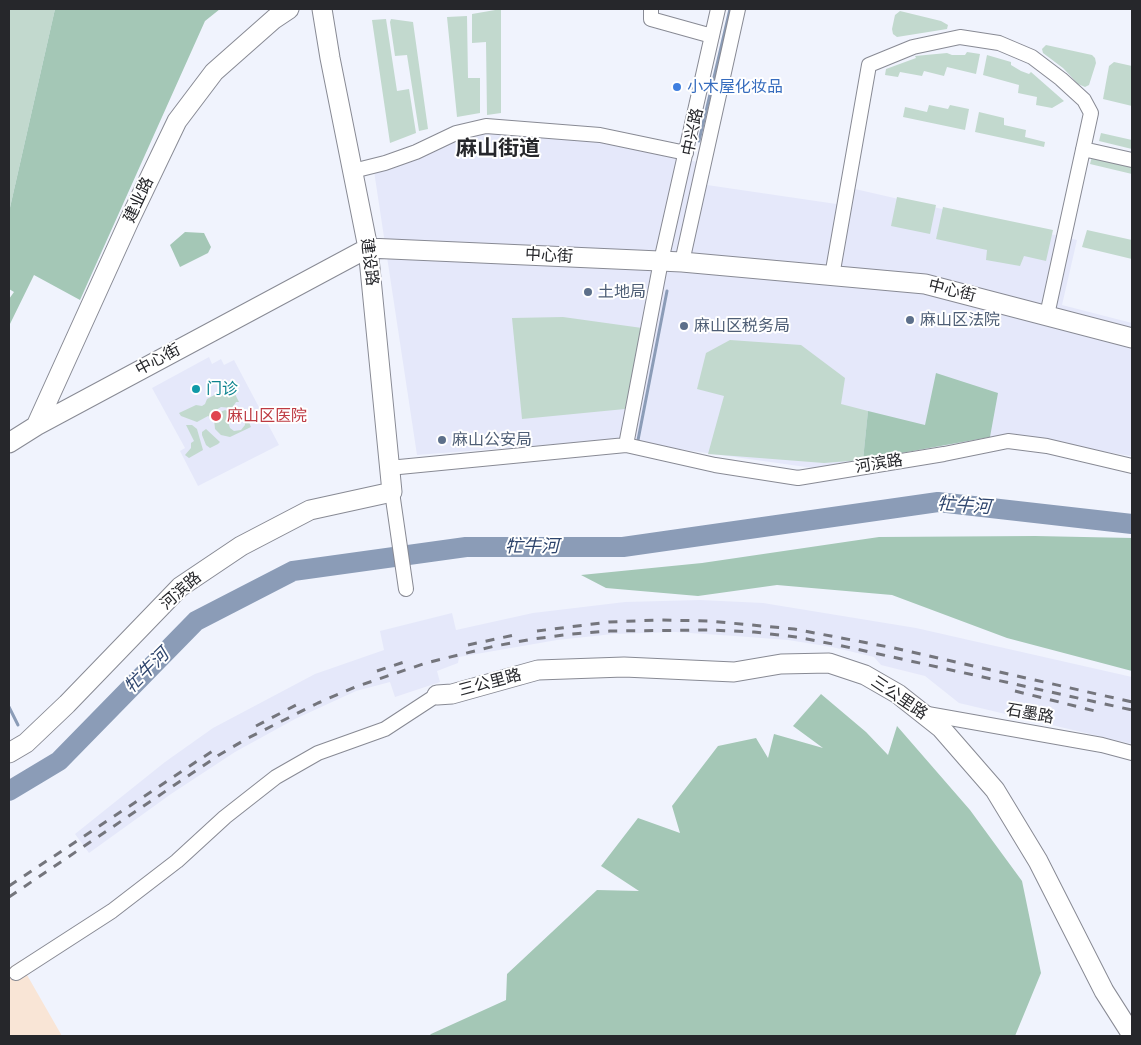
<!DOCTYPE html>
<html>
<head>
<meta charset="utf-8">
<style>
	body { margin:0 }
	#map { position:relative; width:1141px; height:1045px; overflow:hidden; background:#f0f3fd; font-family:"Noto Sans",sans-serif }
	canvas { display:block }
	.frame { position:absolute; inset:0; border:10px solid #26272b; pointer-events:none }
</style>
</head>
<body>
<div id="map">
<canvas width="1141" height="1045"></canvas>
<div class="frame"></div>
</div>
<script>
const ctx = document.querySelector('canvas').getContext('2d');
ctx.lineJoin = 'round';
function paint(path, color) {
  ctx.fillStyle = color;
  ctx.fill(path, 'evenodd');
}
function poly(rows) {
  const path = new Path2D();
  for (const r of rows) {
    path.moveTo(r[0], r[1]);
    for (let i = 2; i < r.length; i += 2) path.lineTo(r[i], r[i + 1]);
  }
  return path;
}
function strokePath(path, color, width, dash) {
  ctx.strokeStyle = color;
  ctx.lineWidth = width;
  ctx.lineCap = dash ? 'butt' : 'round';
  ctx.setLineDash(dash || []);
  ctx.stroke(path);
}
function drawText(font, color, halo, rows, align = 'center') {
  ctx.font = font + ' "Noto Sans","Noto Sans SC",sans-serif';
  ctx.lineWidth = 4;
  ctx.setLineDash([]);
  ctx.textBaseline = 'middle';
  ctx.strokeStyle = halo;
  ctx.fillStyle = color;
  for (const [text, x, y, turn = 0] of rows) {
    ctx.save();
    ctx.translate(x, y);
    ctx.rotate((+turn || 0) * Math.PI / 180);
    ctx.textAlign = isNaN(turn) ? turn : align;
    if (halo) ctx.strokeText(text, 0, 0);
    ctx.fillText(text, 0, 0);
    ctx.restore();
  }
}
paint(poly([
	[485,132,598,139,711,165,707,185,850,206,855,189,1077,240,1062,305,1132,323,1131,456,1005,435,813,468,664,447,621,439,417,455,374,171,453,139],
	[209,357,212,364,221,359,224,365,234,360,279,445,198,486,180,451,185,448,152,388],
	[700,600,763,603,916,628,1132,677,1132,744,959,703,925,676,881,665,874,657,832,647,788,640,735,636,675,632,613,634,557,640,459,657,458,663,437,671,440,682,395,697,390,682,356,691,295,719,235,752,171,794,89,853,75,834,165,762,213,728,315,674,384,650,380,631,452,613,456,630,533,613,625,602]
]), '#e5e8fa');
paint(poly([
	[21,960,27,975,62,1036,9,1036,9,968]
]), '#f9e5d6');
paint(poly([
	[9,9,55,9,9,212],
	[501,9,501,113,487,115,486,42,472,43,472,14],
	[900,11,941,21,948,25,947,29,897,37,893,34,892,29,895,15],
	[467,16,468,78,480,78,480,113,457,117,447,17],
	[386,19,397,91,409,89,416,133,390,143,372,20],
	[391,19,413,22,428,129,419,131,407,55,395,56,390,22],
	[1046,45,1092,55,1095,58,1096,63,1089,85,1085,87,1078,84,1063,68,1043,53,1042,49],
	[967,52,980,54,976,74,947,67,944,76,924,71,922,76,900,72,898,77,885,75,886,69,916,58,915,56,947,53,952,55,965,55],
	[987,55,1011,62,1011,65,1021,71,1029,74,1031,72,1064,101,1052,108,1036,105,1037,97,1018,93,1019,85,983,75],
	[1114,62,1132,66,1132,106,1103,99,1109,66],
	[929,105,948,109,950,105,969,109,965,130,903,117,905,107,927,112],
	[979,112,1004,118,1004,125,1026,130,1025,137,1045,142,1044,147,975,132],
	[1101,133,1132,140,1132,149,1099,141],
	[1092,156,1132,164,1132,174,1090,164],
	[897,197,936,205,930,234,891,226],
	[943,207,1053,230,1046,261,1024,256,1020,266,986,260,987,250,936,239],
	[1087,230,1132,240,1132,259,1082,247],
	[563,317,642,328,637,364,625,409,522,419,512,318],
	[730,340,801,345,845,378,841,404,868,411,863,460,824,463,708,454,724,396,697,389,706,353],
	[231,386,239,402,236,402,232,408,221,407,216,410,210,417,208,416,197,422,181,416,179,413,196,405,202,406,205,404,207,399],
	[225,410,235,414,228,422,230,428,234,431,241,430,245,425,244,417,240,415,244,410,251,427,230,437,221,435,215,429,214,419,218,413],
	[186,425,192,425,197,429,203,450,189,458,185,455,191,448,191,443,194,441],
	[206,429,220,442,218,444,210,448,206,445,202,435,202,432]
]), '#c2d9ce');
paint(poly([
	[55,9,220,9,205,21,80,300,34,275,9,326,9,299,14,292,9,289,9,212],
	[185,232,204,233,211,247,208,253,180,267,170,245],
	[936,373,998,393,990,437,863,460,868,411,925,425],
	[1035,536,1132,538,1132,671,1007,638,892,595,777,585,698,596,606,588,581,575,702,563,879,537],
	[821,694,866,732,888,755,897,726,970,810,1022,881,1041,973,1015,1036,429,1036,431,1034,506,1000,507,974,597,890,639,891,601,866,638,818,680,833,672,806,718,746,756,738,768,758,774,734,823,748,793,726]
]), '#a4c7b6');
strokePath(poly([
	[699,141,730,9],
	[638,440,667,291],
	[9,707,18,725]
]), '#8b9cb7', 3);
strokePath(poly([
	[9,791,59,761,196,621,293,571,466,547,623,547,938,502,1132,524]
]), '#8b9cb7', 20);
const street = poly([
	[651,9,651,19,712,36],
	[1083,149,1132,160],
	[353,171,385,163,416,152,456,133,486,126,600,135,686,153],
	[682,262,738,9],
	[832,276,869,65,913,47,960,37,999,43,1032,57,1061,79,1084,100,1091,113,1047,315],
	[626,445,715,465,798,478,944,454,1008,441,1047,446,1132,466],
	[389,468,626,445,661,261,718,9],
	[392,492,406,589],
	[922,713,1102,745,1132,753],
	[16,973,112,911,177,861,225,817,276,777,318,753,385,729,437,695]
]);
const secondary = poly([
	[36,426,129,221,177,121,214,72,274,19,289,9],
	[9,443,36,426,368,248,682,262,925,284,1132,338],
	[437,695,452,694,538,670,624,667,734,672,781,664,829,663,865,675,898,694,941,728,995,790,1038,861,1104,991,1132,1035],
	[9,753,26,743,67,704,180,587,241,546,310,510,392,492,368,248,330,58,322,9]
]);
strokePath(street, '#888a94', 16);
strokePath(secondary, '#888a94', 21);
strokePath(street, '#fff', 14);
strokePath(secondary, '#fff', 19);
strokePath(poly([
	[537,631,609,622,659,620,709,621,794,629,894,648,1132,702],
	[468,645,514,635],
	[377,671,410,660],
	[1015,691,1095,711],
	[256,726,298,704],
	[9,886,217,748],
	[9,897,219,755,248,738,318,703,355,687,426,663,495,646,533,639,572,634,610,631,710,630,754,632,796,637,838,645,1132,710]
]), '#74757c', 3, [9, 9]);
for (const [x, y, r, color] of [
	[677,87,5,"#3f7fe0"],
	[588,292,5,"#5c6f8a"],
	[910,320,5,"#5c6f8a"],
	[684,326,5,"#5c6f8a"],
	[196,389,5,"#0f9aa8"],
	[216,416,6,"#e0444e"],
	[442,440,5,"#5c6f8a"]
]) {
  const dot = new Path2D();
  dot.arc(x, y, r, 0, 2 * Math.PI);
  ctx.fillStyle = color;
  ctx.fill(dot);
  strokePath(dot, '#fff', 2);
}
drawText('16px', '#366cbe', '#fff', [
	["小木屋化妆品",687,87]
], 'left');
drawText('16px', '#26272b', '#fff', [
	["中兴路",693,132,-78],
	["建业路",139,200,-65],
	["中心街",549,256,3],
	["建设路",369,262,83],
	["中心街",952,291,14],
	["中心街",158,360,-28],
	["河滨路",879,464,-9],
	["河滨路",181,591,-41],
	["三公里路",490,683,-15],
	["三公里路",899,698,34],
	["石墨路",1030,714,10]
]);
drawText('16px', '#4e5e75', '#fff', [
	["土地局",598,292],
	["麻山区法院",920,320],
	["麻山区税务局",694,326],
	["麻山公安局",452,440]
], 'left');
drawText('16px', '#0d838f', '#fff', [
	["门诊",206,389]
], 'left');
drawText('16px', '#be3a42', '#fff', [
	["麻山区医院",227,416]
], 'left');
drawText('italic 18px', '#2e456d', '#fff', [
	["牤牛河",964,506,4],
	["牤牛河",532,547],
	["牤牛河",147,671,-45]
]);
drawText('bold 21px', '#26272b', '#fff', [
	["麻山街道",498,149]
]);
</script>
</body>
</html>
